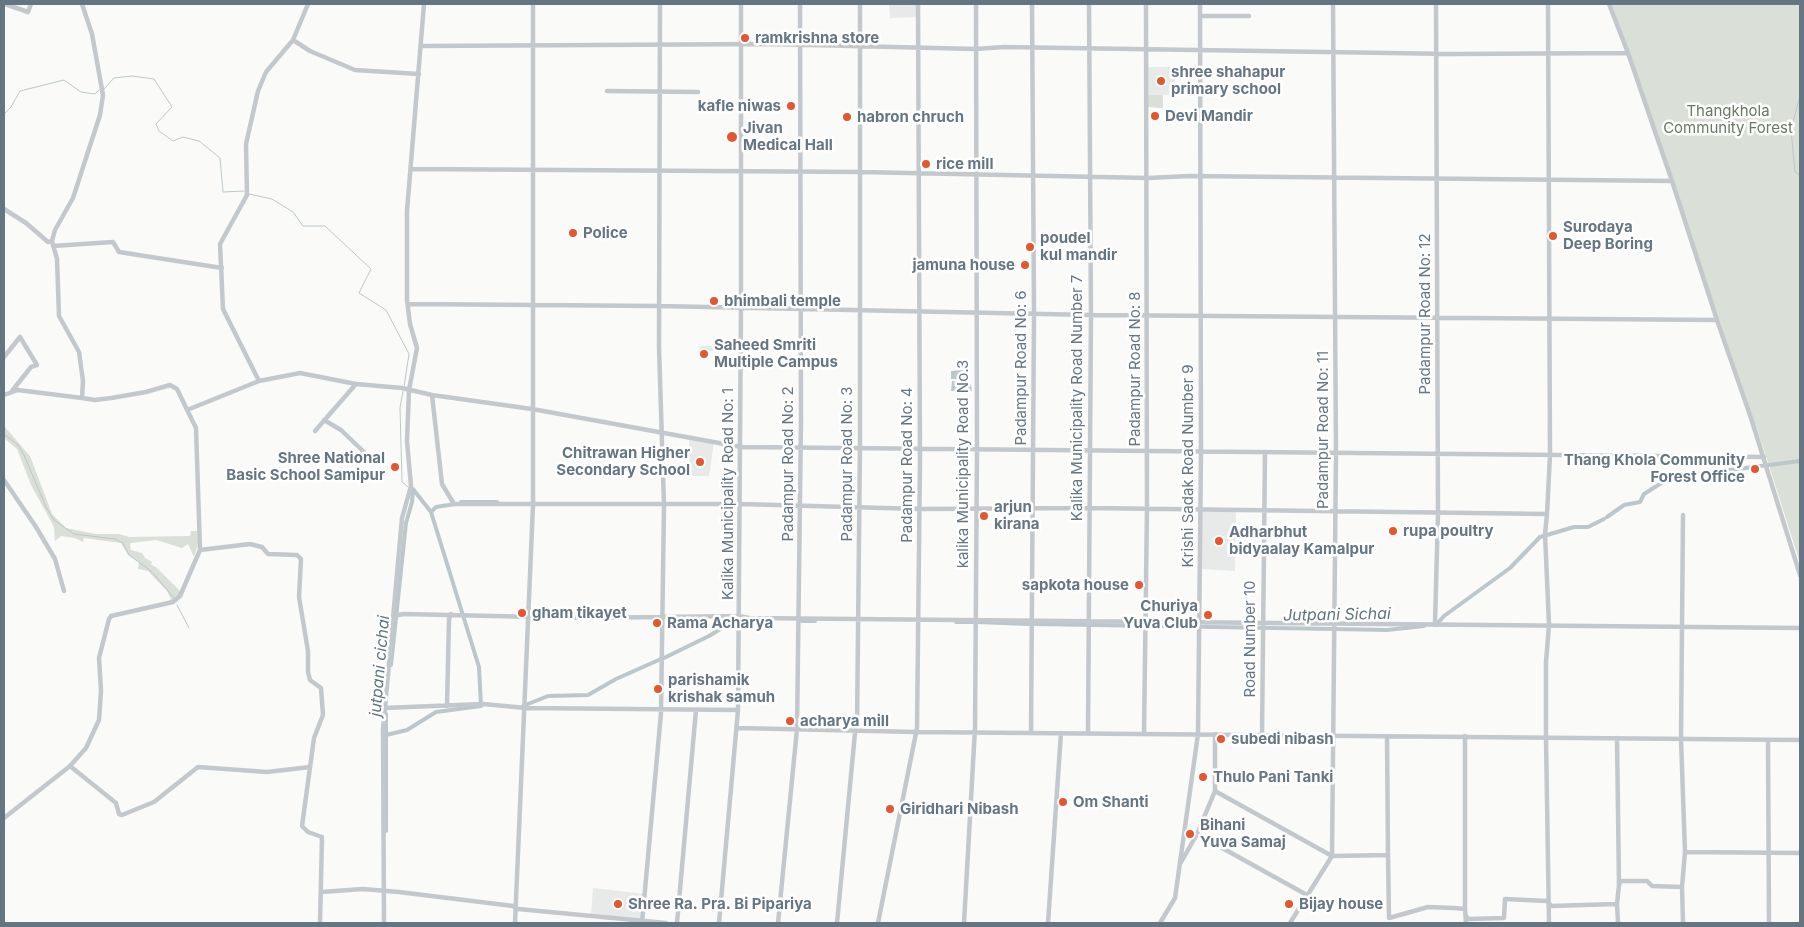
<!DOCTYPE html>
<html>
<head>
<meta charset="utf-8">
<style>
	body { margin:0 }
	#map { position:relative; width:1804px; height:927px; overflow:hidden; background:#fafaf8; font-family:Inter,sans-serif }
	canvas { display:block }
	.frame { position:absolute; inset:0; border:5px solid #657683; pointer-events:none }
</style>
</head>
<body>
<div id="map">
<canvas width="1804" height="927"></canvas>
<div class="frame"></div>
</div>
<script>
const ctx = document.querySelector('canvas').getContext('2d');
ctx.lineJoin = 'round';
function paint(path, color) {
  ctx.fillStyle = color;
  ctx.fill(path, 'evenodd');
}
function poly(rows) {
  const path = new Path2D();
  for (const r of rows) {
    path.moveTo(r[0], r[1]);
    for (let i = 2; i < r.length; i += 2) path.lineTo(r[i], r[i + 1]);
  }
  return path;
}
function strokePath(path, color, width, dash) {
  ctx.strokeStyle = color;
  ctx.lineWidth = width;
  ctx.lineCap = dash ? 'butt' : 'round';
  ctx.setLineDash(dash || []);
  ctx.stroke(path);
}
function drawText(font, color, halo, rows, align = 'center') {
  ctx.font = font + ' Inter,sans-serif';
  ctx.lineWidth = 5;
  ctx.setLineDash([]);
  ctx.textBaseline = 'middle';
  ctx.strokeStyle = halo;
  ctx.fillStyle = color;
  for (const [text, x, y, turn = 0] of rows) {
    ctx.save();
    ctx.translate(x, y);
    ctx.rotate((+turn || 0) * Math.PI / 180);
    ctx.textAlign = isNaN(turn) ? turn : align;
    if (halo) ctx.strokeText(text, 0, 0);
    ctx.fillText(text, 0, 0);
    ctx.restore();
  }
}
paint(poly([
	[889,4,918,4,918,17,890,18],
	[1148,67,1175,67,1175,95,1148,95],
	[700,346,715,346,715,351,707,351,707,358,701,358],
	[689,438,714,442,709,476,689,476],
	[1236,510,1235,571,1202,569,1202,512],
	[593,888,645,894,642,922,591,914]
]), '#e8e9e9');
paint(poly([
	[1611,4,1800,4,1800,563,1765,453],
	[1148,95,1163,95,1163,108,1148,107],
	[4,426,30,456,52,514,66,528,96,534,119,534,129,537,190,536,191,531,197,531,198,543,194,557,188,544,182,548,156,540,131,543,130,545,131,550,142,553,145,558,152,562,151,565,156,567,180,591,178,596,172,601,166,603,171,599,167,591,148,571,138,569,139,562,128,555,121,543,84,538,83,542,75,538,61,536,55,541,54,527,31,485,17,449,4,438]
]), '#dadfd7');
paint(poly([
	[963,370,964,379,951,379,951,371],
	[952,381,968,382,971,384,972,391,951,391]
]), '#bbc7cb');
strokePath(poly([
	[104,89,114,78,132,76,154,79,172,107,156,124,159,131,173,141,183,137,199,141,220,158,223,192,244,191],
	[1800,96,1791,130,1795,172,1800,175],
	[4,114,11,107,20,91,64,80,81,92,95,94,99,90],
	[249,194,272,199,293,212,303,226,325,226,371,269,359,293,386,310,409,354,404,387],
	[403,391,400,408,402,482,408,487],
	[4,434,18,445,24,455,46,507,54,520,74,534,115,539,123,543,129,555,151,571,174,598],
	[177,605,189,628]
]), '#bbc7cb', 1);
strokePath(poly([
	[413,489,431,512,436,507,455,504],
	[461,502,497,502],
	[431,512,479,667,481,706],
	[1607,517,1624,505,1640,502,1644,494,1663,482,1683,476,1800,461],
	[802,621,815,621],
	[956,622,973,622],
	[977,622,1029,624],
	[1034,624,1333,629,1387,630,1424,626],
	[1436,625,1444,616,1510,568,1540,537,1574,527,1588,527,1604,519],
	[664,658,709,636,735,620,749,619],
	[391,665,406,523,412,502,413,489],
	[523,706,548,696,588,695,616,679,661,659],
	[386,714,386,735,407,730,436,712,481,706],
	[386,831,386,735]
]), '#bbc7cb', 4);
strokePath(poly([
	[5,4,28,12,31,4],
	[308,4,293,40,266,72,258,91,246,144,247,195,220,244,223,309,259,381,300,373,356,384,402,388,432,395,532,409,741,447,1764,457],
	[1609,4,1628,53,1672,181,1717,320,1751,418,1800,575],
	[1200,16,1249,16],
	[293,40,310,51,355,70,419,74],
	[422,46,769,44,976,49,1004,47,1453,54,1628,53],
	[607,91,698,92],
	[412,169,861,172,1148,178,1189,176,1672,181],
	[4,209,26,223,48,242,52,241],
	[53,246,113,242,119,252,222,268],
	[408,304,659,306,1091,315,1717,320],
	[4,357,20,337,37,365,31,367,12,391],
	[4,395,18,390,82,398],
	[432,395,442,484,454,504,740,504,920,509,1090,508,1547,514,1550,455,1548,4],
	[187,410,259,381],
	[324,420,341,430,365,453],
	[315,431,356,384],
	[4,480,36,527,55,559,64,591],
	[1547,514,1545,534,1549,625,1546,662,1546,738,1549,923],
	[200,550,250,544,262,547,268,554,297,555,301,559,299,597,308,651,308,672,310,680,321,688,323,715,314,738,302,826,308,832,322,837,320,923],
	[394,616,403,614,584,618,739,616,749,618,1800,628],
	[1435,623,1438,513,1436,4],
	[447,706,449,619,451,614],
	[384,708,483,704,526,708,738,710],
	[738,728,916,732,1800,740],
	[1031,733,1034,313,1032,4],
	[1088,733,1091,315,1089,4],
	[1144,734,1147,508,1146,4],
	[1262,735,1265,452],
	[1387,736,1388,855],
	[1465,736,1465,909],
	[1768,740,1769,923],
	[70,766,116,803,119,814,122,815,154,802,198,767,267,772,310,767],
	[1215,791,1332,856,1388,855,1389,918,1428,907,1454,908,1465,909,1466,923],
	[4,818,70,766,86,748,99,720,101,691,99,658,109,619,111,616,173,602,180,596,200,550,196,428,177,389,170,385,146,392,111,398,95,400,82,398,83,381,79,352,59,316,57,259,52,241,55,230,73,198,100,115,103,95,92,34,82,4],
	[1197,834,1307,895],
	[1685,852,1800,853],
	[1180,864,1197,834,1215,791,1215,734],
	[1619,884,1621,881,1647,881,1652,886,1682,887],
	[321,892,363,889,399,892,513,906,518,909,666,923],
	[1617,904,1618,923],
	[1466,916,1468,919,1504,918,1505,899,1547,901,1551,906,1617,904,1619,885,1617,738],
	[384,923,383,730,402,518,411,486,407,441,409,390,417,348,410,324,407,300,407,211,424,4],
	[515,923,533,505,533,4],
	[642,923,661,713,664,505,659,347,660,4],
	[677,923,696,710],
	[719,923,738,710,741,307,741,4],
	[778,923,797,729,801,420,800,4],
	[837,923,855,733,857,727,860,444,860,4],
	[878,923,917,728,920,458,918,4],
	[964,923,975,728,977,449,976,4],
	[1048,923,1061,733],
	[1160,923,1175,898,1198,734,1201,451,1200,4],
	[1290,923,1332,856,1336,453,1333,4],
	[1683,923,1682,887,1685,852,1681,739,1683,515]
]), '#c3c8cc', 4.5);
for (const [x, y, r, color] of [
	[745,38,5,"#e4572e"],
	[1161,81,5,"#e4572e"],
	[791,106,5,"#e4572e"],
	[1155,116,5,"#e4572e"],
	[847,117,5,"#e4572e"],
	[732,137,6,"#e4572e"],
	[926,164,5,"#e4572e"],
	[573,233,5,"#e4572e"],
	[1553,236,5,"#e4572e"],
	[1030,247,5,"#e4572e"],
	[1025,265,5,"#e4572e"],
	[714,301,5,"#e4572e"],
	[704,354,5,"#e4572e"],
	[700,462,5,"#e4572e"],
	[395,467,5,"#e4572e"],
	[1755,469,5,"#e4572e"],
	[984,516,5,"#e4572e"],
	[1393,531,5,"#e4572e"],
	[1219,541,5,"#e4572e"],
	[1139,585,5,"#e4572e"],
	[522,613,5,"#e4572e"],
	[1208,615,5,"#e4572e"],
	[657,623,5,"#e4572e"],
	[658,689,5,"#e4572e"],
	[790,721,5,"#e4572e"],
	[1221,739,5,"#e4572e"],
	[1203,777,5,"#e4572e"],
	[1063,802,5,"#e4572e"],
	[890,809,5,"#e4572e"],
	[1190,834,5,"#e4572e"],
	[618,904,5,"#e4572e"],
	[1289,904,5,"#e4572e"]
]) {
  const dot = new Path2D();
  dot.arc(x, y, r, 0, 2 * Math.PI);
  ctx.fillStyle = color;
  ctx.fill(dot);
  strokePath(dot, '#fff', 2);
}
drawText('bold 15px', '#657683', '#fff', [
	["ramkrishna store",755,38],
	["shree shahapur",1171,72],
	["primary school",1171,89],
	["kafle niwas",781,106,"right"],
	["Devi Mandir",1165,116],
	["habron chruch",857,117],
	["Jivan",743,128],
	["Medical Hall",743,145],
	["rice mill",936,164],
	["Surodaya",1563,227],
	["Deep Boring",1563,244],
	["Police",583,233],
	["poudel",1040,238],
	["kul mandir",1040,255],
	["jamuna house",1015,265,"right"],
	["bhimbali temple",724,301],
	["Saheed Smriti",714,345],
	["Multiple Campus",714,362],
	["Chitrawan Higher",690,453,"right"],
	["Secondary School",690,470,"right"],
	["Shree National",385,458,"right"],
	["Basic School Samipur",385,475,"right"],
	["Thang Khola Community",1745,460,"right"],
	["Forest Office",1745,477,"right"],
	["arjun",994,507],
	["kirana",994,524],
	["rupa poultry",1403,531],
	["Adharbhut",1229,532],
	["bidyaalay Kamalpur",1229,549],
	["sapkota house",1129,585,"right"],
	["Churiya",1198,606,"right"],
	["Yuva Club",1198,623,"right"],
	["gham tikayet",532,613],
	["Rama Acharya",667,623],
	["parishamik",668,680],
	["krishak samuh",668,697],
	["acharya mill",800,721],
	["subedi nibash",1231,739],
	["Thulo Pani Tanki",1213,777],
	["Om Shanti",1073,802],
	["Giridhari Nibash",900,809],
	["Bihani",1200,825],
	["Yuva Samaj",1200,842],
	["Shree Ra. Pra. Bi Pipariya",628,904],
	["Bijay house",1299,904]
], 'left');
drawText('15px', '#687a64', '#fff', [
	["Thangkhola",1728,111],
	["Community Forest",1728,128]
]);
drawText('15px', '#657683', '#fff', [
	["Padampur Road No: 12",1425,314,-90],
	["Padampur Road No: 6",1021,368,-90],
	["Padampur Road No: 8",1135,369,-90],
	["Kalika Municipality Road Number 7",1077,398,-90],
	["Padampur Road No: 11",1323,430,-90],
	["Padampur Road No: 2",788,464,-90],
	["Padampur Road No: 3",847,464,-90],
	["kalika Municipality Road No.3",963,464,-90],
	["Padampur Road No: 4",907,465,-90],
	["Krishi Sadak Road Number 9",1188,466,-90],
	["Kalika Municipality Road No: 1",728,494,-90],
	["Road Number 10",1250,639,-90]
]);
drawText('italic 16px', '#60757c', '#fff', [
	["Jutpani Sichai",1337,615,-1],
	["jutpani cichai",380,666,-85]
]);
</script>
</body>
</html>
